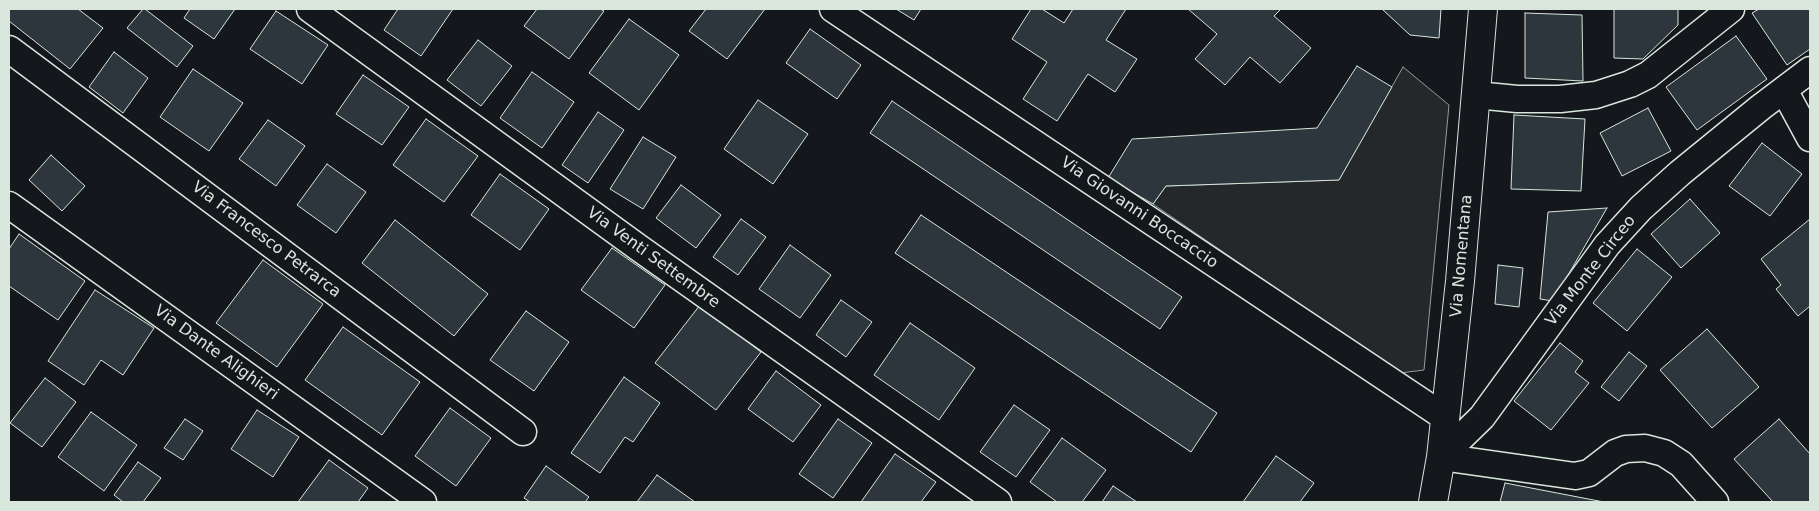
<!DOCTYPE html>
<html>
<head>
<meta charset="utf-8">
<style>
	body { margin:0 }
	#map { position:relative; width:1819px; height:511px; overflow:hidden; background:#14181c; font-family:"DejaVu Sans",sans-serif }
	canvas { display:block }
	.frame { position:absolute; inset:0; border:10px solid #d8e6dc; pointer-events:none }
</style>
</head>
<body>
<div id="map">
<canvas width="1819" height="511"></canvas>
<div class="frame"></div>
</div>
<script>
const ctx = document.querySelector('canvas').getContext('2d');
ctx.lineJoin = 'round';
function paint(path, color) {
  ctx.fillStyle = color;
  ctx.fill(path, 'evenodd');
}
function poly(rows) {
  const path = new Path2D();
  for (const r of rows) {
    path.moveTo(r[0], r[1]);
    for (let i = 2; i < r.length; i += 2) path.lineTo(r[i], r[i + 1]);
  }
  return path;
}
function strokePath(path, color, width, dash) {
  ctx.strokeStyle = color;
  ctx.lineWidth = width;
  ctx.lineCap = dash ? 'butt' : 'round';
  ctx.setLineDash(dash || []);
  ctx.stroke(path);
}
function drawText(font, color, halo, rows, align = 'center') {
  ctx.font = font + ' "DejaVu Sans",sans-serif';
  ctx.lineWidth = 4;
  ctx.setLineDash([]);
  ctx.textBaseline = 'middle';
  ctx.strokeStyle = halo;
  ctx.fillStyle = color;
  for (const [text, x, y, turn = 0] of rows) {
    ctx.save();
    ctx.translate(x, y);
    ctx.rotate((+turn || 0) * Math.PI / 180);
    ctx.textAlign = isNaN(turn) ? turn : align;
    if (halo) ctx.strokeText(text, 0, 0);
    ctx.fillText(text, 0, 0);
    ctx.restore();
  }
}
const parking = poly([
	[1403,67,1449,105,1424,370,1400,373,1153,204,1166,186,1339,180,1403,67]
]);
paint(parking, '#24282b');
strokePath(parking, '#939e99', 1);
const building = poly([
	[9,9,78,9,103,28,70,69,9,21,9,9],
	[143,9,145,9,193,46,177,67,127,28,143,9],
	[190,9,235,9,214,39,184,18,190,9],
	[398,9,453,9,421,56,384,30,398,9],
	[537,9,600,9,604,11,569,59,524,26,537,9],
	[706,9,765,9,727,59,689,31,706,9],
	[896,9,921,9,914,20,896,9],
	[1031,9,1042,9,1064,23,1073,9,1126,9,1106,40,1137,59,1115,92,1088,74,1057,121,1023,99,1047,62,1012,39,1031,9],
	[1188,9,1281,9,1274,16,1311,48,1280,83,1250,57,1225,85,1195,59,1217,34,1188,9],
	[1382,9,1441,9,1439,38,1410,35,1382,9],
	[1614,9,1678,9,1678,25,1643,59,1614,58,1614,9],
	[1759,9,1810,9,1810,49,1787,65,1752,13,1759,9],
	[276,11,328,45,302,84,250,49,276,11],
	[1525,13,1582,15,1583,81,1525,78,1525,13],
	[629,19,679,55,639,110,589,73,629,19],
	[810,29,861,65,837,99,786,63,810,29],
	[1736,36,1767,79,1697,130,1666,87,1736,36],
	[478,40,512,66,481,106,447,80,478,40],
	[114,52,148,78,123,113,89,87,114,52],
	[1357,66,1392,87,1339,180,1166,186,1153,204,1108,178,1132,139,1317,128,1357,66],
	[193,69,243,103,209,151,160,117,193,69],
	[532,72,574,102,542,148,500,118,532,72],
	[363,75,409,107,382,145,336,114,363,75],
	[758,100,808,134,773,184,724,149,758,100],
	[892,101,1182,297,1160,329,870,133,892,101],
	[1648,108,1671,151,1622,176,1600,133,1648,108],
	[598,112,624,130,588,183,562,165,598,112],
	[1514,115,1585,119,1581,191,1511,189,1514,115],
	[426,119,478,156,444,202,393,165,426,119],
	[268,120,305,146,276,186,239,159,268,120],
	[643,137,676,157,643,209,610,189,643,137],
	[1762,143,1802,174,1770,216,1729,186,1762,143],
	[51,155,85,186,62,211,29,180,51,155],
	[327,164,366,192,336,233,297,205,327,164],
	[500,174,549,209,520,250,471,215,500,174],
	[681,185,721,215,696,248,656,218,681,185],
	[1690,199,1720,233,1681,268,1651,234,1690,199],
	[1607,208,1553,301,1540,299,1548,212,1607,208],
	[921,215,1217,413,1191,452,895,253,921,215],
	[741,219,766,237,738,275,713,257,741,219],
	[1810,219,1810,306,1798,316,1776,289,1781,285,1761,259,1810,219],
	[395,220,488,294,454,336,362,263,395,220],
	[19,234,85,281,58,320,9,286,9,249,19,234],
	[790,245,831,275,800,318,759,289,790,245],
	[612,248,665,285,634,328,581,290,612,248],
	[1637,249,1672,277,1627,331,1593,303,1637,249],
	[263,260,323,304,277,367,216,323,263,260],
	[1498,265,1523,268,1519,307,1495,304,1498,265],
	[95,290,154,328,123,375,101,360,84,385,48,361,95,290],
	[841,300,872,322,846,357,816,335,841,300],
	[700,305,761,352,716,410,655,363,700,305],
	[526,311,569,342,534,391,490,360,526,311],
	[910,323,975,368,939,420,874,375,910,323],
	[343,327,420,382,382,435,305,380,343,327],
	[1707,329,1759,387,1712,428,1660,370,1707,329],
	[1560,343,1583,361,1575,372,1589,383,1551,430,1514,401,1560,343],
	[1629,352,1647,366,1619,401,1601,387,1629,352],
	[776,371,821,405,793,442,748,409,776,371],
	[624,377,660,403,633,442,625,437,600,473,571,453,624,377],
	[45,378,76,402,42,447,10,423,45,378],
	[1014,405,1050,430,1016,477,980,452,1014,405],
	[450,408,491,438,456,486,415,456,450,408],
	[257,410,299,437,273,477,231,449,257,410],
	[91,412,137,445,104,491,58,457,91,412],
	[185,419,203,431,183,460,164,448,185,419],
	[838,419,872,443,833,498,799,474,838,419],
	[1779,419,1810,454,1810,502,1773,502,1734,459,1779,419],
	[1062,438,1106,470,1082,502,1057,502,1030,482,1062,438],
	[895,454,936,482,921,502,861,502,895,454],
	[1276,456,1314,483,1300,502,1243,502,1276,456],
	[329,460,368,488,358,502,298,502,329,460],
	[138,462,161,478,143,502,123,502,114,495,138,462],
	[546,466,589,497,585,502,530,502,524,498,546,466],
	[657,475,695,502,637,502,657,475],
	[1505,483,1604,502,1500,502,1505,483],
	[1113,486,1137,502,1102,502,1113,486]
]);
paint(building, '#2c363c');
strokePath(building, '#d8e6dc', 1);
const minor = poly([
	[310,9,639,248,998,502],
	[833,9,1446,418],
	[9,49,523,432],
	[1784,90,1810,138],
	[1476,95,1517,99,1560,99,1596,95,1630,84,1648,75,1731,9],
	[9,205,423,502],
	[1441,457,1482,417,1607,245,1641,208,1680,173,1761,107,1810,70],
	[1441,457,1575,476,1589,473,1615,453,1626,449,1645,448,1664,453,1681,464,1715,502]
]);
const tertiary = poly([
	[1433,502,1441,457,1460,281,1483,9]
]);
strokePath(minor, '#d8e6dc', 29);
strokePath(tertiary, '#d8e6dc', 30);
strokePath(minor, '#14181c', 26);
strokePath(tertiary, '#14181c', 28);
drawText('16px', '#d8e6dc', '#14181c', [
	["Via Giovanni Boccaccio",1139,213,34],
	["Via Francesco Petrarca",266,240,37],
	["Via Nomentana",1462,256,-85],
	["Via Venti Settembre",653,258,36],
	["Via Monte Circeo",1591,271,-52],
	["Via Dante Alighieri",216,353,36]
]);
</script>
</body>
</html>
